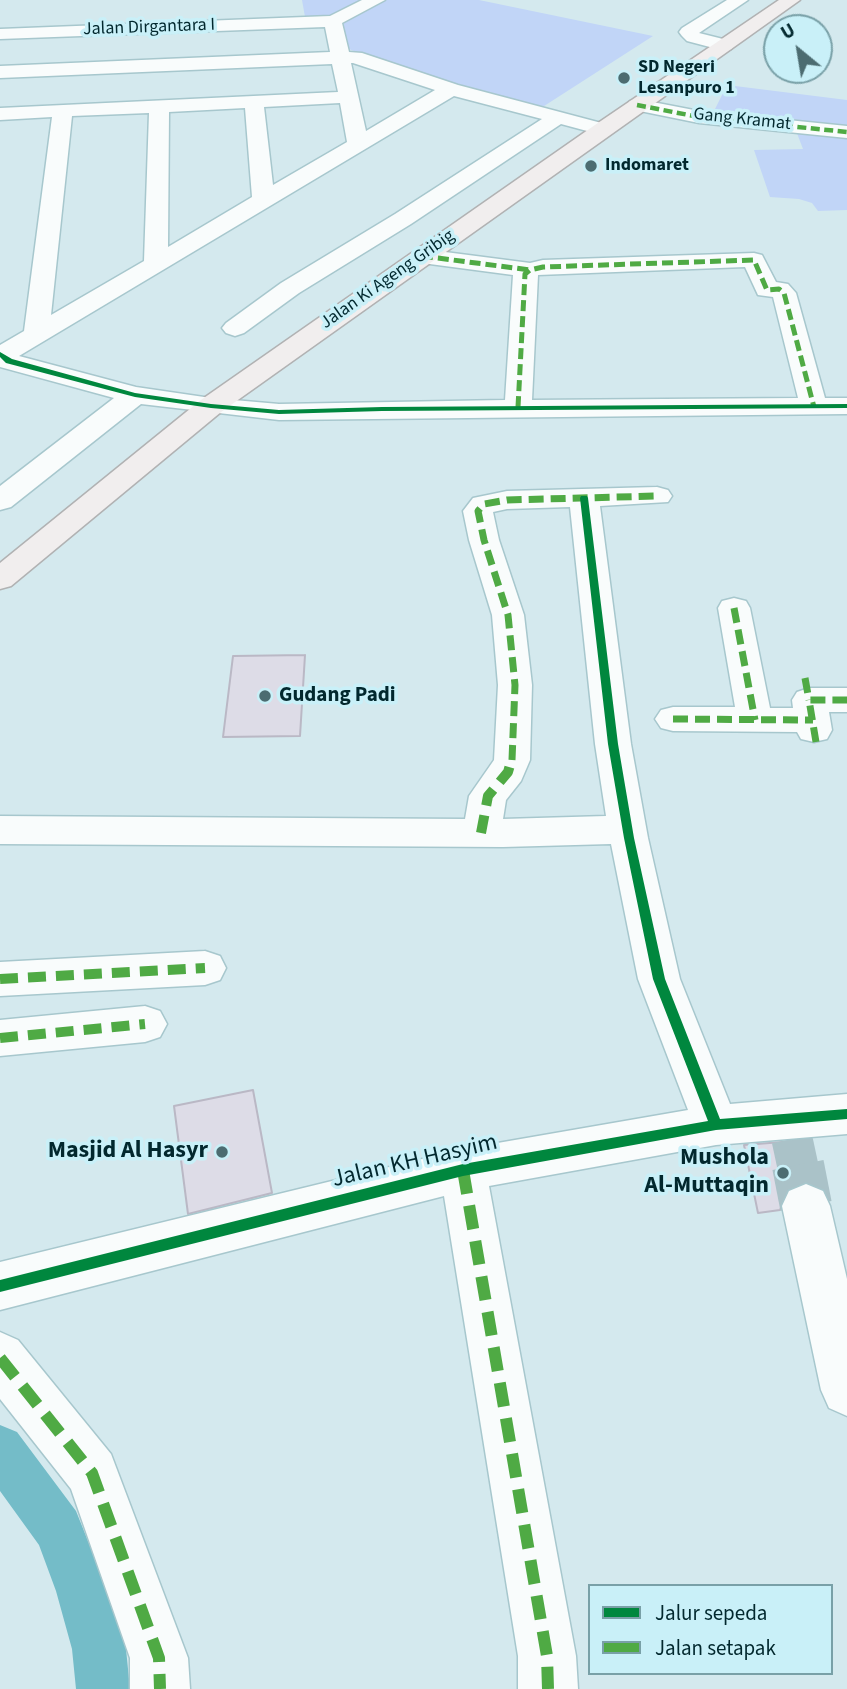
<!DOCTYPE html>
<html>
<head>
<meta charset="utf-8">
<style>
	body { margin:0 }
	#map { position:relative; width:847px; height:1689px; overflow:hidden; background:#d4e9ee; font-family:"Source Sans 3",sans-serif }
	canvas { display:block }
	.legend { position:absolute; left:588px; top:1584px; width:245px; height:91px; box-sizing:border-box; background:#c9f0f8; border:2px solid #79a0a7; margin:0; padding:9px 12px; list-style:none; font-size:21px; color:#02282e }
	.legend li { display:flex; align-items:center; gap:14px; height:35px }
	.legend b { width:35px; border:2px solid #79a0a7 }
	.north { position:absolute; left:763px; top:14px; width:70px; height:70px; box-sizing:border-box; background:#c9f0f8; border:2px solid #79a0a7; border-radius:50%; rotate:330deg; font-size:19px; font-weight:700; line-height:28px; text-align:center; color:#02282e }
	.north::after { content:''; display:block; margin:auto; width:24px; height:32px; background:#4c6c71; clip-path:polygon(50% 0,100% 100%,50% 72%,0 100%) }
</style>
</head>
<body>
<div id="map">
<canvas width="847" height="1689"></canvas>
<ul class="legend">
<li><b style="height:9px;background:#00873e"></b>Jalur sepeda</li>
<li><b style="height:9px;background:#4faa44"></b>Jalan setapak</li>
</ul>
<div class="north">U</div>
</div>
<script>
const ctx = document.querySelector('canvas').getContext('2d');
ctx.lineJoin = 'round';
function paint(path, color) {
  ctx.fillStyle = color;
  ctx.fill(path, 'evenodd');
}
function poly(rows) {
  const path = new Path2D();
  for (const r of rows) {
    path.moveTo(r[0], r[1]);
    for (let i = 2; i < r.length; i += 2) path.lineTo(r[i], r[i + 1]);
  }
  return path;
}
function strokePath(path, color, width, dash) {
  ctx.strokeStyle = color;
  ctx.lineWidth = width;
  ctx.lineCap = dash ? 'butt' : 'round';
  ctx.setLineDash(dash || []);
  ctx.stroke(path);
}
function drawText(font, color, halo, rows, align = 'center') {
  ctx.font = font + ' "Source Sans 3",sans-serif';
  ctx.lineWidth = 7;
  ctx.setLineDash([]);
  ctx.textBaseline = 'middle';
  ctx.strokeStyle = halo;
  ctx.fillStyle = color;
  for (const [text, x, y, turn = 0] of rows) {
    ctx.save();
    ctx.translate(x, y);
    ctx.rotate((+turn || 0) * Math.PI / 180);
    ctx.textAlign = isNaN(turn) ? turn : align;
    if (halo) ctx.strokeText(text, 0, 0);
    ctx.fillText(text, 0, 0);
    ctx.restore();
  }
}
paint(poly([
	[302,0,366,0,332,16,305,17],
	[383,0,479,0,653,36,541,108,458,87,351,50,347,47,343,21],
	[727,85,847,100,847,132,711,117],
	[795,128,847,134,847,210,818,211,812,203,799,199,770,197,754,150,803,149]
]), '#c1d5f7');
paint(poly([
	[0,1425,17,1432,76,1511,108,1591,126,1649,130,1689,76,1689,72,1649,56,1591,39,1545,0,1491,0,1425]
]), '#74bcc8');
const building = poly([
	[305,655,300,736,223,737,233,656,305,655],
	[253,1090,272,1193,188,1214,174,1106,253,1090],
	[808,1140,818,1186,805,1182,788,1189,780,1210,758,1213,744,1145,808,1140]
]);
paint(building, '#dddce7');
strokePath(building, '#bab8c5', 2);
strokePath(poly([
	[792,1139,798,1167]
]), '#aac2c8', 41, [41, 21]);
strokePath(poly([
	[798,1165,806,1206]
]), '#aac2c8', 52, [52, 26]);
const minor = poly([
	[362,0,385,0,342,23,349,52,362,53,458,85,609,125,612,129,609,133,602,135,561,124,411,224,299,293,244,333,235,336,226,333,222,328,226,323,281,283,395,214,542,119,454,96,19,356,136,387,211,398,279,404,505,400,513,275,422,263,414,261,410,256,414,251,422,249,530,263,543,260,754,253,762,255,776,282,788,284,796,293,825,398,847,398,847,414,279,420,141,404,11,507,0,510,0,486,114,398,0,367,0,345,24,331,52,117,0,120,0,108,338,92,332,64,0,78,0,66,330,52,325,27,0,39,0,29,330,16,362,0],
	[351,63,353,63,435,90,366,131,351,63],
	[340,103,347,142,273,185,264,107,340,103],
	[245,108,252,197,168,247,169,112,245,108],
	[149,113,144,261,51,315,72,116,149,113],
	[745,267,758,295,773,297,798,398,532,400,538,275,745,267],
	[727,0,748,0,699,33,731,41,734,45,731,49,725,51,687,41,682,36,679,32,682,28,727,0],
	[637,99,699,111,847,126,847,138,699,123,630,109,627,105,630,101,637,99],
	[657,487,668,490,672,496,668,502,600,506,631,744,648,838,680,979,730,1104,847,1094,847,1134,716,1145,489,1186,576,1656,578,1689,518,1689,518,1656,444,1196,0,1310,0,1262,463,1149,688,1110,638,979,611,844,503,847,0,844,0,816,465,819,469,796,494,760,498,685,492,615,469,540,463,511,473,498,507,491,657,487],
	[570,507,595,744,606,816,503,819,506,800,521,781,530,760,532,685,524,615,499,540,493,512,507,509,570,507],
	[734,598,746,601,750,608,770,708,793,708,792,700,797,692,809,688,847,688,847,712,829,712,832,730,827,739,814,742,801,739,797,732,673,731,661,728,655,719,661,710,673,707,735,707,718,608,722,601,734,598],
	[205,951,220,956,226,968,220,980,205,985,0,996,0,962,205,951],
	[145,1006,160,1011,167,1024,160,1037,145,1042,0,1056,0,1020,145,1006],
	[806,1184,823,1191,830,1206,847,1279,847,1416,829,1408,821,1390,782,1206,789,1191,806,1184],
	[0,1332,18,1340,111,1454,188,1658,190,1689,130,1689,130,1658,71,1489,0,1399,0,1332]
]);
const primary = poly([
	[779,0,800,0,221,412,11,586,0,589,0,563,201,400,595,125,779,0]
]);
strokePath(minor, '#a7c7cd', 3);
strokePath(primary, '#b1b2b3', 3);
paint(minor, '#f9fcfc');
paint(primary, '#f1eeee');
strokePath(poly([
	[637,105,699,117,847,132]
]), '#4faa44', 4.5, [9, 4.5]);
strokePath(poly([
	[422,256,530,270],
	[518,407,525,274,530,270,543,267,754,260,767,290,779,289,784,293,814,407]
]), '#4faa44', 5, [11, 5]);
strokePath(poly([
	[734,608,755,720],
	[805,678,809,700],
	[673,719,813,720],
	[816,742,809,700,847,700],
	[512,760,515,685,508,615,484,540,478,511,484,504,507,500,657,496]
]), '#4faa44', 7, [15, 7]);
strokePath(poly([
	[481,833,488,796,508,772,512,758],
	[0,979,205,968],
	[0,1038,145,1024]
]), '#4faa44', 10, [18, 10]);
strokePath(poly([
	[463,1170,547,1656,548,1689],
	[0,1358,92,1473,159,1658,160,1689]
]), '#4faa44', 12, [24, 12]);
paint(poly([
	[0,352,12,359,135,393,211,404,279,410,382,407,847,404,847,408,382,411,279,414,211,408,135,397,6,363,0,357,0,352],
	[581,496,587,496,588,498,618,744,634,838,665,979,720,1119,847,1109,847,1119,716,1130,463,1176,0,1292,0,1280,463,1164,708,1121,653,979,624,838,608,744,580,498,581,496]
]), '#00873e');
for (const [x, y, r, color] of [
	[624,78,7,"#4c6c71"],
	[591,166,7,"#4c6c71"],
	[265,696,7,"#4c6c71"],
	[222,1152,7,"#4c6c71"],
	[783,1173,7,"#4c6c71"]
]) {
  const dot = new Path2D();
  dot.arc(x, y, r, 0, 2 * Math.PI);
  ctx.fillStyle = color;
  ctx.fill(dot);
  strokePath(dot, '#c9f0f8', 2.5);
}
drawText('18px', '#02282e', '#c9f0f8', [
	["Jalan Dirgantara I",149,28,-2],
	["Gang Kramat",742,120,6],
	["Jalan Ki Ageng Gribig",388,280,-35]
]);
drawText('bold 18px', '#02282e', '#c9f0f8', [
	["SD Negeri",638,68],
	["Lesanpuro 1",638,89],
	["Indomaret",605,166]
], 'left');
drawText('bold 21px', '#02282e', '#c9f0f8', [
	["Gudang Padi",279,696]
], 'left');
drawText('bold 24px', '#02282e', '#c9f0f8', [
	["Masjid Al Hasyr",208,1152],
	["Mushola",769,1159],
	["Al-Muttaqin",769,1187]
], 'right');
drawText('24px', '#02282e', '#c9f0f8', [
	["Jalan KH Hasyim",415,1162,-13]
]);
</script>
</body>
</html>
